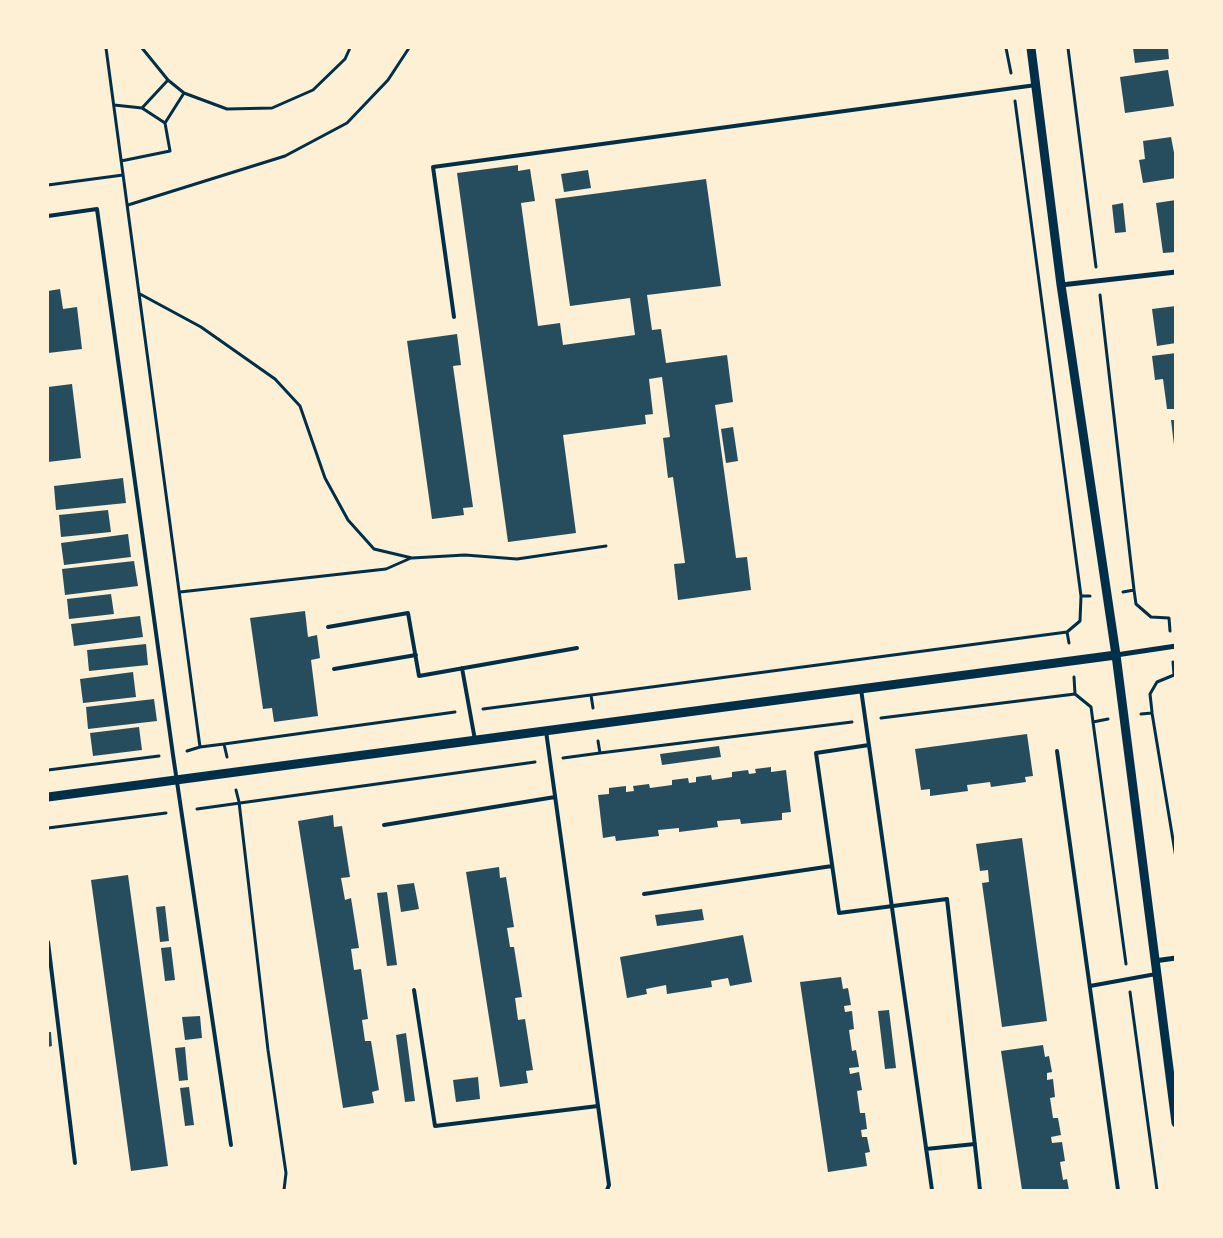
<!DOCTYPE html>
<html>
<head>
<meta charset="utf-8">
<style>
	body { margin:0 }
	#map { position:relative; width:1223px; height:1238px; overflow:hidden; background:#fdf0d5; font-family:Ubuntu,sans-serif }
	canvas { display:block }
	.frame { position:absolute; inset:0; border:49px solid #fdf0d5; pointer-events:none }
</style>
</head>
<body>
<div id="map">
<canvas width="1223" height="1238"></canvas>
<div class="frame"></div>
</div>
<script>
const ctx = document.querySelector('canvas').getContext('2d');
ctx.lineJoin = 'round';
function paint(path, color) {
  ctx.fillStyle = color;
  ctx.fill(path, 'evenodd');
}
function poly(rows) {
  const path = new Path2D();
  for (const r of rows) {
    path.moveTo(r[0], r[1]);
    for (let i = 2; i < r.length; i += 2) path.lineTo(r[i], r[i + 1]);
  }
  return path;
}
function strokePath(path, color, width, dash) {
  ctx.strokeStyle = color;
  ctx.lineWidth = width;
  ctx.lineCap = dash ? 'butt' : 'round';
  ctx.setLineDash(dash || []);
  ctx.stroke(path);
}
paint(poly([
	[1133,48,1168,48,1169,59,1135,63],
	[1168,70,1174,106,1125,113,1120,77],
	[1171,137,1176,163,1176,178,1143,183,1139,160,1145,159,1143,141],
	[518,165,518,171,530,169,535,201,521,203,538,326,560,323,563,345,635,335,630,298,570,306,555,199,706,179,721,286,647,295,652,330,661,329,666,363,727,355,733,402,715,405,736,558,747,557,751,590,678,600,674,564,685,563,673,477,668,478,663,438,670,437,662,377,649,379,653,414,645,415,646,424,563,435,576,533,508,542,457,173],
	[588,170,591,188,564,192,561,174],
	[1176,200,1176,252,1163,253,1156,203],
	[1123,203,1126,232,1115,233,1112,205],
	[60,289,63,309,77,307,82,349,48,353,48,291],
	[1176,306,1176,343,1157,346,1152,309],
	[457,334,461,365,453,366,473,507,463,508,464,515,432,519,407,341],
	[1176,353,1176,409,1167,409,1163,379,1155,380,1152,356],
	[72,384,81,458,48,462,48,387],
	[1171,420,1176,420,1176,444,1174,445],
	[733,427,738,461,726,463,721,429],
	[123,478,126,503,56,510,54,486],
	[108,510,111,532,61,537,59,515],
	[128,534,131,557,64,565,61,543],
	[134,561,138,586,65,595,62,569],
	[111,594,114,614,69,619,67,599],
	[305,611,308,637,317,635,320,658,311,660,318,716,274,722,272,708,263,709,250,618],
	[140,616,143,637,74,646,71,624],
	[146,644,148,665,89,671,87,650],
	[133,672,136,697,83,703,80,679],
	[154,699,157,721,88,729,86,707],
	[139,727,142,750,93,756,90,733],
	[1027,734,1033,776,1025,777,1026,782,991,787,990,782,967,785,968,791,930,796,930,789,921,790,915,749],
	[719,746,721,757,662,765,660,754],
	[771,767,771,772,786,770,791,812,782,813,782,820,741,824,740,819,717,821,718,827,679,832,679,828,658,830,659,836,616,841,615,836,603,838,598,795,609,794,609,788,626,786,626,792,634,791,633,786,649,784,650,788,672,785,672,780,688,778,689,783,696,782,696,777,711,775,712,780,732,777,732,772,748,770,749,774,756,773,755,769],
	[333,815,334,827,342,826,350,877,341,878,345,900,351,898,359,948,351,949,354,970,361,969,368,1019,362,1020,365,1041,371,1041,379,1090,372,1092,374,1103,343,1108,298,821],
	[1022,838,1047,1021,1002,1027,982,883,989,882,988,870,980,871,976,844],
	[499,867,500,878,506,877,514,927,507,928,510,947,514,947,522,997,515,998,518,1020,525,1019,533,1070,526,1071,528,1083,500,1087,466,872],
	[128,875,168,1166,131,1171,91,880],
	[414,883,419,909,401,912,397,885],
	[387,892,397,965,387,966,377,893],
	[165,906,169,941,160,942,156,907],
	[702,909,704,920,657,926,655,915],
	[743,935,752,982,730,986,728,978,711,981,712,987,667,994,666,985,646,989,647,994,627,998,620,957],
	[171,947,175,980,165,981,161,948],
	[841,977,843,989,848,988,851,1005,844,1006,845,1012,852,1011,854,1029,849,1030,852,1051,856,1050,859,1067,849,1068,850,1074,859,1072,862,1090,857,1091,860,1113,865,1113,867,1129,861,1130,862,1137,867,1137,870,1152,865,1153,867,1166,828,1172,800,982],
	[889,1010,896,1068,885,1069,878,1011],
	[200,1016,202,1038,185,1040,182,1017],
	[48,1032,51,1032,52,1046,48,1047],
	[406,1033,415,1101,405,1102,396,1035],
	[1043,1045,1045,1057,1049,1056,1052,1072,1047,1073,1047,1080,1053,1079,1055,1097,1050,1098,1053,1118,1058,1118,1061,1135,1051,1137,1052,1143,1062,1142,1065,1161,1060,1162,1063,1180,1067,1179,1069,1190,1022,1190,1001,1051],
	[185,1047,188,1080,179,1081,175,1048],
	[478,1077,480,1099,456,1102,453,1080],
	[189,1087,194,1125,185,1126,180,1088]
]), '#264d5e');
strokePath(poly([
	[106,48,200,747,224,744,227,757],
	[142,48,168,80,184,93,227,109,272,108,313,90,345,59,350,48],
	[1006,48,1011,73],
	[1068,48,1096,267],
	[1015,101,1081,596],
	[114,105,142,108,165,123,170,151,121,161],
	[142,108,168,80],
	[165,123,184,93],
	[48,185,123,175],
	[128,205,285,156,347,123,388,80,409,48],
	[140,294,201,327,275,379,300,406,325,478,348,520,374,549,412,558,465,555,517,559,606,546],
	[1100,295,1134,590],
	[180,592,386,569,411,558],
	[1123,592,1134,590,1136,604,1151,617,1169,618,1170,631],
	[1069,643,1067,632,1080,621,1081,596,1090,596],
	[1074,677,1075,694],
	[591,695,1067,632],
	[483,709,591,695,593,708],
	[1152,712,1150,694,1157,682,1174,675,1173,662],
	[1141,714,1152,713,1176,858],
	[881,718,1075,694,1091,707,1093,722,1108,719],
	[1093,722,1126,964],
	[224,744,455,712],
	[187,751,200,747],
	[600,753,852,722],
	[563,758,600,753,598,741],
	[48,770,159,756],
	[236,790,239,802,268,1050,286,1173,284,1190],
	[197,809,535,762],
	[48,828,166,813],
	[1130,992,1157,1190]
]), '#003049', 3);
strokePath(poly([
	[48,216,97,209,173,755,231,1145],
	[454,317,433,167,1036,85],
	[328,627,408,613,419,676,577,648],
	[462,668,475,740],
	[334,669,416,655],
	[861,689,932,1190],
	[546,731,609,1185,607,1190],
	[869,745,816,753,839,913,947,899,980,1190],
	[1057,751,1118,1190],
	[384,825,555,797],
	[644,894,832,866],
	[48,942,75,1163],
	[1090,986,1156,974],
	[414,990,435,1126,598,1106],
	[926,1149,975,1144]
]), '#003049', 4);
strokePath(poly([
	[1061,285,1176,272],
	[1116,655,1176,646],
	[1154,961,1176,958]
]), '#003049', 5);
strokePath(poly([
	[1031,48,1061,285,1116,655,1176,1123],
	[48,797,1116,655]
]), '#003049', 9);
</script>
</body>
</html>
